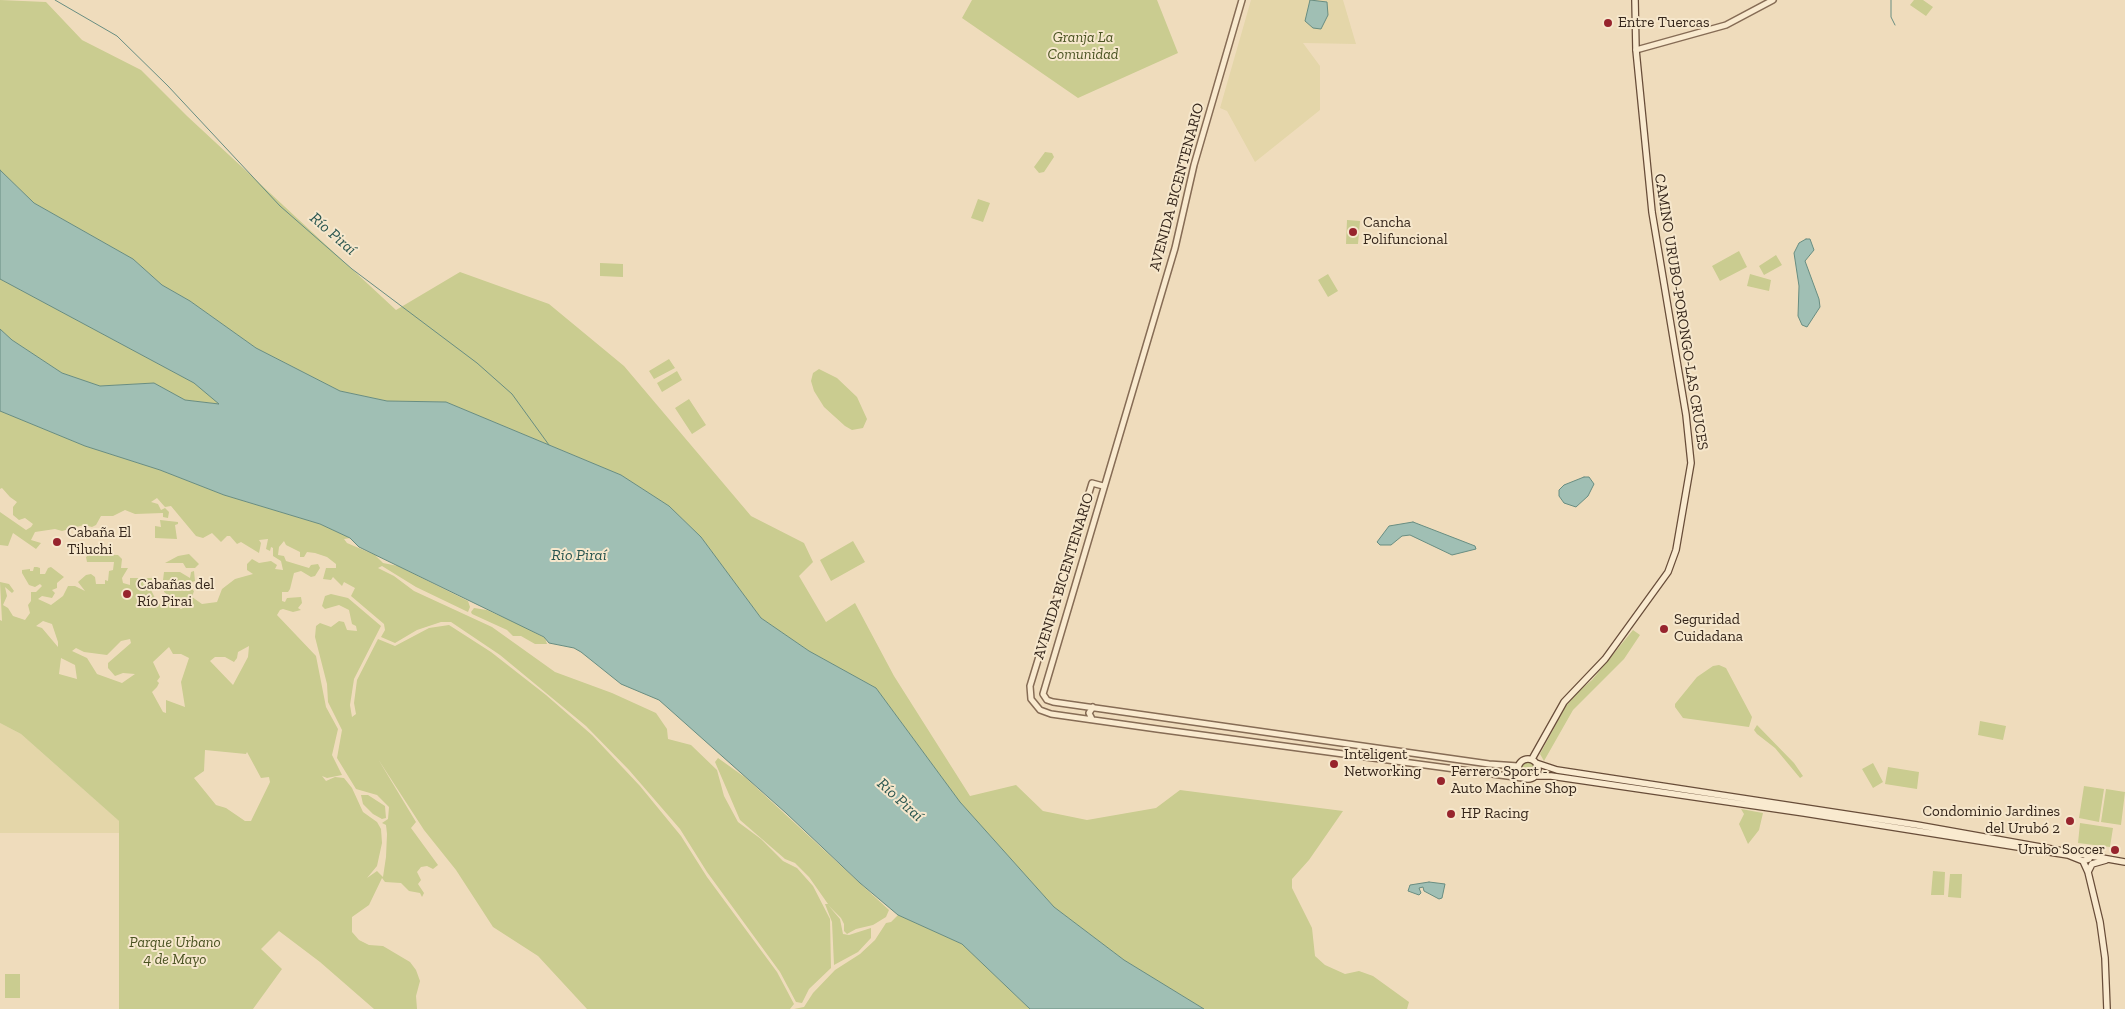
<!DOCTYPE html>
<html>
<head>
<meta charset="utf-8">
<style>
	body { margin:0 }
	canvas { display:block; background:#efdcbc }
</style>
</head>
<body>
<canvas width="2125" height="1009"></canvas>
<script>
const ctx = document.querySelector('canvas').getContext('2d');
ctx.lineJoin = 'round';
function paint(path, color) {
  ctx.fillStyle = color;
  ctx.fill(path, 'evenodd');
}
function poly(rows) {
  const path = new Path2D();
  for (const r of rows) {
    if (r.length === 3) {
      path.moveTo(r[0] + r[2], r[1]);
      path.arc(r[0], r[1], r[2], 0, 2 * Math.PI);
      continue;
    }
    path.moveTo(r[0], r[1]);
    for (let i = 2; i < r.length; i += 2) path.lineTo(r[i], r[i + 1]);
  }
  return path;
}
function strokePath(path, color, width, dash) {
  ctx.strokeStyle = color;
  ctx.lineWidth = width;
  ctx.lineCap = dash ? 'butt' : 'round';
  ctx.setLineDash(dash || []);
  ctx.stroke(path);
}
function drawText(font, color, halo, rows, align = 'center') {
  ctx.font = font + ' "Zilla Slab",serif';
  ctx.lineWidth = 4;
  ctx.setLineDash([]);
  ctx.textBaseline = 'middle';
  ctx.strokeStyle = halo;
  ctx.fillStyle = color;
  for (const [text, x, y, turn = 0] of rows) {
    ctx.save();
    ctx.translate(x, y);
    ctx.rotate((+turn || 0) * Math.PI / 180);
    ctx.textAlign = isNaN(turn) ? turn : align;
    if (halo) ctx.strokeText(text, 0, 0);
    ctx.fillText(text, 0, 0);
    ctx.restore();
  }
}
paint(poly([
	[1251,0,1343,0,1356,44,1303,43,1320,66,1320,110,1255,162,1227,111,1220,108],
	[0,723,21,734,119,821,120,833,0,833]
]), '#e4d6a9');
paint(poly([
	[0,0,46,2,82,40,141,70,187,116,396,310,460,272,549,304,624,366,751,516,804,543,813,562,799,576,826,622,855,603,894,676,970,796,1016,785,1043,811,1087,820,1156,808,1180,790,1343,811,1309,860,1292,879,1292,888,1312,928,1315,956,1325,965,1345,974,1359,971,1373,976,1409,1002,1407,1009,1204,1009,1124,960,1054,907,960,802,876,688,809,651,761,618,701,537,669,506,621,475,446,402,387,401,340,391,256,348,190,301,162,285,133,259,34,203,0,170],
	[972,0,1157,0,1178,53,1078,98,962,18],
	[1914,0,1923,0,1933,7,1926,16,1910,5],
	[1045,152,1052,153,1054,157,1044,172,1039,173,1034,167],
	[978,199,990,203,983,222,971,218],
	[1347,220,1360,221,1358,244,1346,244],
	[1739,251,1747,267,1720,281,1712,266],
	[1776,255,1782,265,1764,275,1759,266],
	[600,263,623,264,623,277,600,276],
	[1328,274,1338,291,1328,297,1318,280],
	[1750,274,1771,280,1769,291,1747,286],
	[0,279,194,383,220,404,185,400,154,383,100,386,62,373,12,340,0,329],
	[669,359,675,368,654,379,649,371],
	[819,369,837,378,857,397,867,419,863,428,852,430,845,426,824,407,814,391,811,381,813,373],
	[677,371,682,380,662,392,657,383],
	[689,399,706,425,692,434,675,408],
	[0,411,85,446,160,470,224,495,320,524,350,538,344,539,347,543,375,555,383,563,398,566,468,601,470,607,468,612,416,587,382,566,378,568,394,576,414,591,492,627,555,672,612,693,656,713,667,729,668,739,691,745,717,770,724,796,738,822,761,839,783,861,797,868,813,886,830,919,831,968,809,989,802,1003,796,1002,780,972,707,872,680,829,629,770,586,726,500,655,451,622,441,622,417,630,395,643,381,637,385,630,384,624,351,596,355,588,344,582,342,586,333,577,331,580,323,579,326,568,336,568,336,564,327,557,315,553,307,552,304,557,300,557,300,552,286,545,284,541,279,547,278,555,284,556,286,561,309,568,311,565,318,564,320,568,315,576,311,577,301,571,294,573,290,589,288,592,282,592,282,601,285,602,287,598,301,597,302,603,298,608,301,610,293,612,283,609,280,610,277,615,316,656,326,707,338,729,332,755,342,775,327,778,322,776,326,781,335,777,344,778,352,788,363,812,377,822,381,829,382,843,377,866,367,878,377,871,383,877,386,857,387,834,386,825,382,823,388,819,389,807,377,795,356,789,337,758,342,730,328,702,327,684,315,637,316,626,320,623,331,627,339,621,344,622,347,630,357,631,356,626,352,624,349,610,339,605,325,609,322,606,325,596,331,594,348,598,381,626,354,679,350,705,352,717,356,714,354,703,357,680,378,639,395,646,429,628,449,625,491,652,546,695,592,735,640,786,681,836,707,877,777,972,794,1004,790,1009,587,1009,538,956,493,927,456,870,424,830,378,759,416,822,411,828,438,865,433,869,427,866,421,867,417,872,421,880,418,884,424,893,422,897,420,893,409,891,401,883,385,882,382,878,369,905,352,917,352,932,359,940,369,945,383,946,410,962,416,970,420,981,416,996,417,1009,374,1009,320,962,279,931,261,949,282,969,253,1009,119,1009,119,821,21,734,0,723,0,620,2,621,0,582,9,584,14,591,12,593,5,587,7,596,3,605,8,608,13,616,25,620,30,613,28,605,31,601,31,592,36,592,42,586,40,584,35,587,29,585,22,573,22,570,30,569,30,571,33,571,34,567,37,567,40,568,40,574,45,574,48,568,51,567,64,577,57,583,57,588,52,590,55,593,52,598,42,596,38,599,51,605,63,596,68,586,75,586,85,591,78,582,86,575,91,574,95,577,96,584,105,584,105,580,108,581,109,571,113,570,114,562,87,562,86,557,90,554,118,555,122,559,121,568,128,568,122,578,123,583,130,585,130,578,153,578,155,582,151,590,157,602,161,605,169,602,181,609,183,608,180,604,164,592,164,583,170,582,163,580,164,572,180,572,190,578,191,572,194,571,195,581,190,583,187,580,187,585,194,591,192,597,202,604,217,602,222,589,235,579,253,574,247,570,247,564,252,559,259,563,271,561,277,565,275,569,283,570,281,561,273,556,273,548,271,547,270,551,266,549,268,539,259,540,261,543,259,553,241,542,237,544,230,536,227,536,221,542,212,533,203,538,196,536,171,506,165,507,157,498,151,502,158,504,161,510,165,508,169,512,168,518,163,517,163,513,135,514,125,510,113,516,101,516,96,525,92,527,84,525,62,531,55,529,35,532,31,540,41,543,36,549,13,533,8,546,0,545,0,512,26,530,31,527,33,524,25,518,19,520,13,515,13,507,17,502,10,497,2,488,0,489],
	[43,621,52,624,58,642,58,647,42,628,36,626],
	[130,639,131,643,108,663,108,668,115,676,123,673,135,674,122,683,97,674,87,658,72,651,76,648,84,652,107,655,121,641],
	[249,646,248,657,233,685,210,661,215,657,225,657,234,662,237,658,238,652],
	[169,647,173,654,181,654,189,658,181,682,185,707,166,700,166,713,163,712,152,692,157,687,159,683,157,681,160,677,153,662],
	[61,658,75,665,77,679,59,674],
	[205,750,246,754,247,752,261,778,269,777,270,782,251,821,245,821,226,808,216,805,194,778,204,771],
	[160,520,178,522,178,524,175,525,177,539,155,538,155,526,161,527],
	[853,541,865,562,831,581,820,560],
	[189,554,199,564,195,568,186,568,183,563,165,563,178,556],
	[474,608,487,610,518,624,545,638,547,644,535,644,521,636,513,636,507,630,472,614,471,612],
	[1633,630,1640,635,1624,659,1573,710,1544,761,1540,754,1566,706,1580,690,1592,680],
	[1719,665,1726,668,1752,717,1749,727,1683,718,1675,707,1675,704,1697,677,1713,666],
	[1980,721,2006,726,2003,740,1978,735],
	[1757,725,1794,763,1803,776,1800,778,1775,748,1757,734,1754,730],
	[718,758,746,778,889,910,886,917,873,925,856,929,847,934,844,931,844,924,841,918,828,905,840,919,843,934,849,935,871,928,871,938,858,952,834,965,832,922,825,904,828,904,809,877,795,863,785,859,740,820,715,762],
	[1528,769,7],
	[1873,763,1883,782,1873,788,1862,769],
	[1888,767,1919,772,1917,789,1885,784],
	[2084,786,2104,789,2099,822,2079,818],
	[2106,789,2125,792,2121,825,2101,822],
	[361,795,368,795,385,806,386,818,382,819,373,814,363,804],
	[1741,809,1763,813,1759,830,1748,844,1739,824,1744,814],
	[2080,823,2113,828,2110,847,2078,843],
	[1933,871,1945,872,1944,895,1931,895],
	[1950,874,1962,874,1961,898,1948,897],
	[898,915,962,944,1030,1009,794,1009,804,1007,813,993,835,970,860,954,875,940,886,923,891,922],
	[5,974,20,974,20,998,5,998]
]), '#cacc90');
const water = poly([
	[1310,0,1327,2,1328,15,1321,29,1313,28,1305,21,1310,0],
	[0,170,34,203,133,259,162,285,190,301,256,348,340,391,387,401,446,402,621,475,669,506,701,537,761,618,809,651,876,688,960,802,1054,907,1124,960,1204,1009,1030,1009,962,944,898,915,860,883,786,813,659,700,621,684,581,652,574,648,549,643,544,637,359,547,350,538,320,524,224,495,160,470,85,446,0,411,0,329,12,340,62,373,100,386,154,383,185,400,219,404,194,383,0,279,0,170],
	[1806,239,1810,239,1814,250,1805,261,1819,299,1820,307,1807,327,1802,325,1798,316,1799,286,1794,253,1799,243,1806,239],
	[1584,477,1589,477,1594,484,1588,496,1576,507,1564,503,1559,496,1559,490,1564,485,1584,477],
	[1413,522,1475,546,1476,549,1452,555,1410,535,1402,536,1391,545,1380,545,1377,542,1389,526,1413,522],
	[1429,882,1445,884,1442,898,1439,899,1424,891,1423,887,1419,888,1421,893,1419,895,1408,891,1410,885,1429,882]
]);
paint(water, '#a0bfb4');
strokePath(water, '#688d81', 1);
strokePath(poly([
	[55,0,117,36,168,86,280,206,352,269,477,363,512,394,549,445],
	[1891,0,1891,17,1895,25]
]), '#688d81', 1);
const tertiary = poly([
	[1242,0,1194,165,1175,248,1043,694,1047,700,1053,702,1489,764,1518,766],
	[1636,50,1726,25,1773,0],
	[1103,486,1092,483,1030,686,1031,699,1040,710,1051,714,1157,729,1522,778],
	[1092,719,1089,713,1093,707]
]);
const secondary = poly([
	[1528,769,10],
	[1532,759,1564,702,1605,659,1668,572,1676,550,1691,463,1686,415,1652,212,1636,50,1635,0],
	[1536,763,1557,770,1917,825,2125,862],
	[1535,776,1551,776,1804,813,2068,855,2083,861,2089,859,2091,854],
	[2083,861,2088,872,2100,922,2105,958,2107,1009],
	[2088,872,2092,864,2106,860]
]);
strokePath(tertiary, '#866c55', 8);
strokePath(secondary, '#684d39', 8);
strokePath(tertiary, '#f9eacf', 5);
strokePath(secondary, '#f9eacf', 5.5);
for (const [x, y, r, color] of [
	[1608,23,5,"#97242d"],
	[1353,232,5,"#97242d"],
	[57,542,5,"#97242d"],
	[127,594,5,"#97242d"],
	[1664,629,5,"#97242d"],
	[1334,764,5,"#97242d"],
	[1441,781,5,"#97242d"],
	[1451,814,5,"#97242d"],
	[2070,821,5,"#97242d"],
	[2115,850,5,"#97242d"]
]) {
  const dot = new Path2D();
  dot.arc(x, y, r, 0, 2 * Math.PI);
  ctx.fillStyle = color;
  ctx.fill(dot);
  strokePath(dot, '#f6e7cc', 2);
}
drawText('15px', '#35261b', '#f6e7cc', [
	["Entre Tuercas",1618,23],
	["Cancha",1363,223],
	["Polifuncional",1363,240],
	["Cabaña El",67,533],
	["Tiluchi",67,550],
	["Cabañas del",137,585],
	["Río Pirai",137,602],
	["Seguridad",1674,620],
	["Cuidadana",1674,637],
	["Inteligent",1344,755],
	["Networking",1344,772],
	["Ferrero Sport -",1451,772],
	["Auto Machine Shop",1451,789],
	["Condominio Jardines",2060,812,"right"],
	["del Urubó 2",2060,829,"right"],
	["HP Racing",1461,814],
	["Urubo Soccer",2105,850,"right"]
], 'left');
drawText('italic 15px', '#495221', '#f6e7cc', [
	["Granja La",1083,38],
	["Comunidad",1083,55],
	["Parque Urbano",175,943],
	["4 de Mayo",175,960]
]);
drawText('15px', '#35261b', '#f6e7cc', [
	["AVENIDA BICENTENARIO",1177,187,-75],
	["CAMINO URUBO-PORONGO-LAS CRUCES",1681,312,81],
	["AVENIDA BICENTENARIO",1064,576,-73]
]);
drawText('italic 16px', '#29554f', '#f6e7cc', [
	["Río Piraí",333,234,41],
	["Río Piraí",579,555],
	["Río Piraí",900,800,42]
]);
</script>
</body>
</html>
